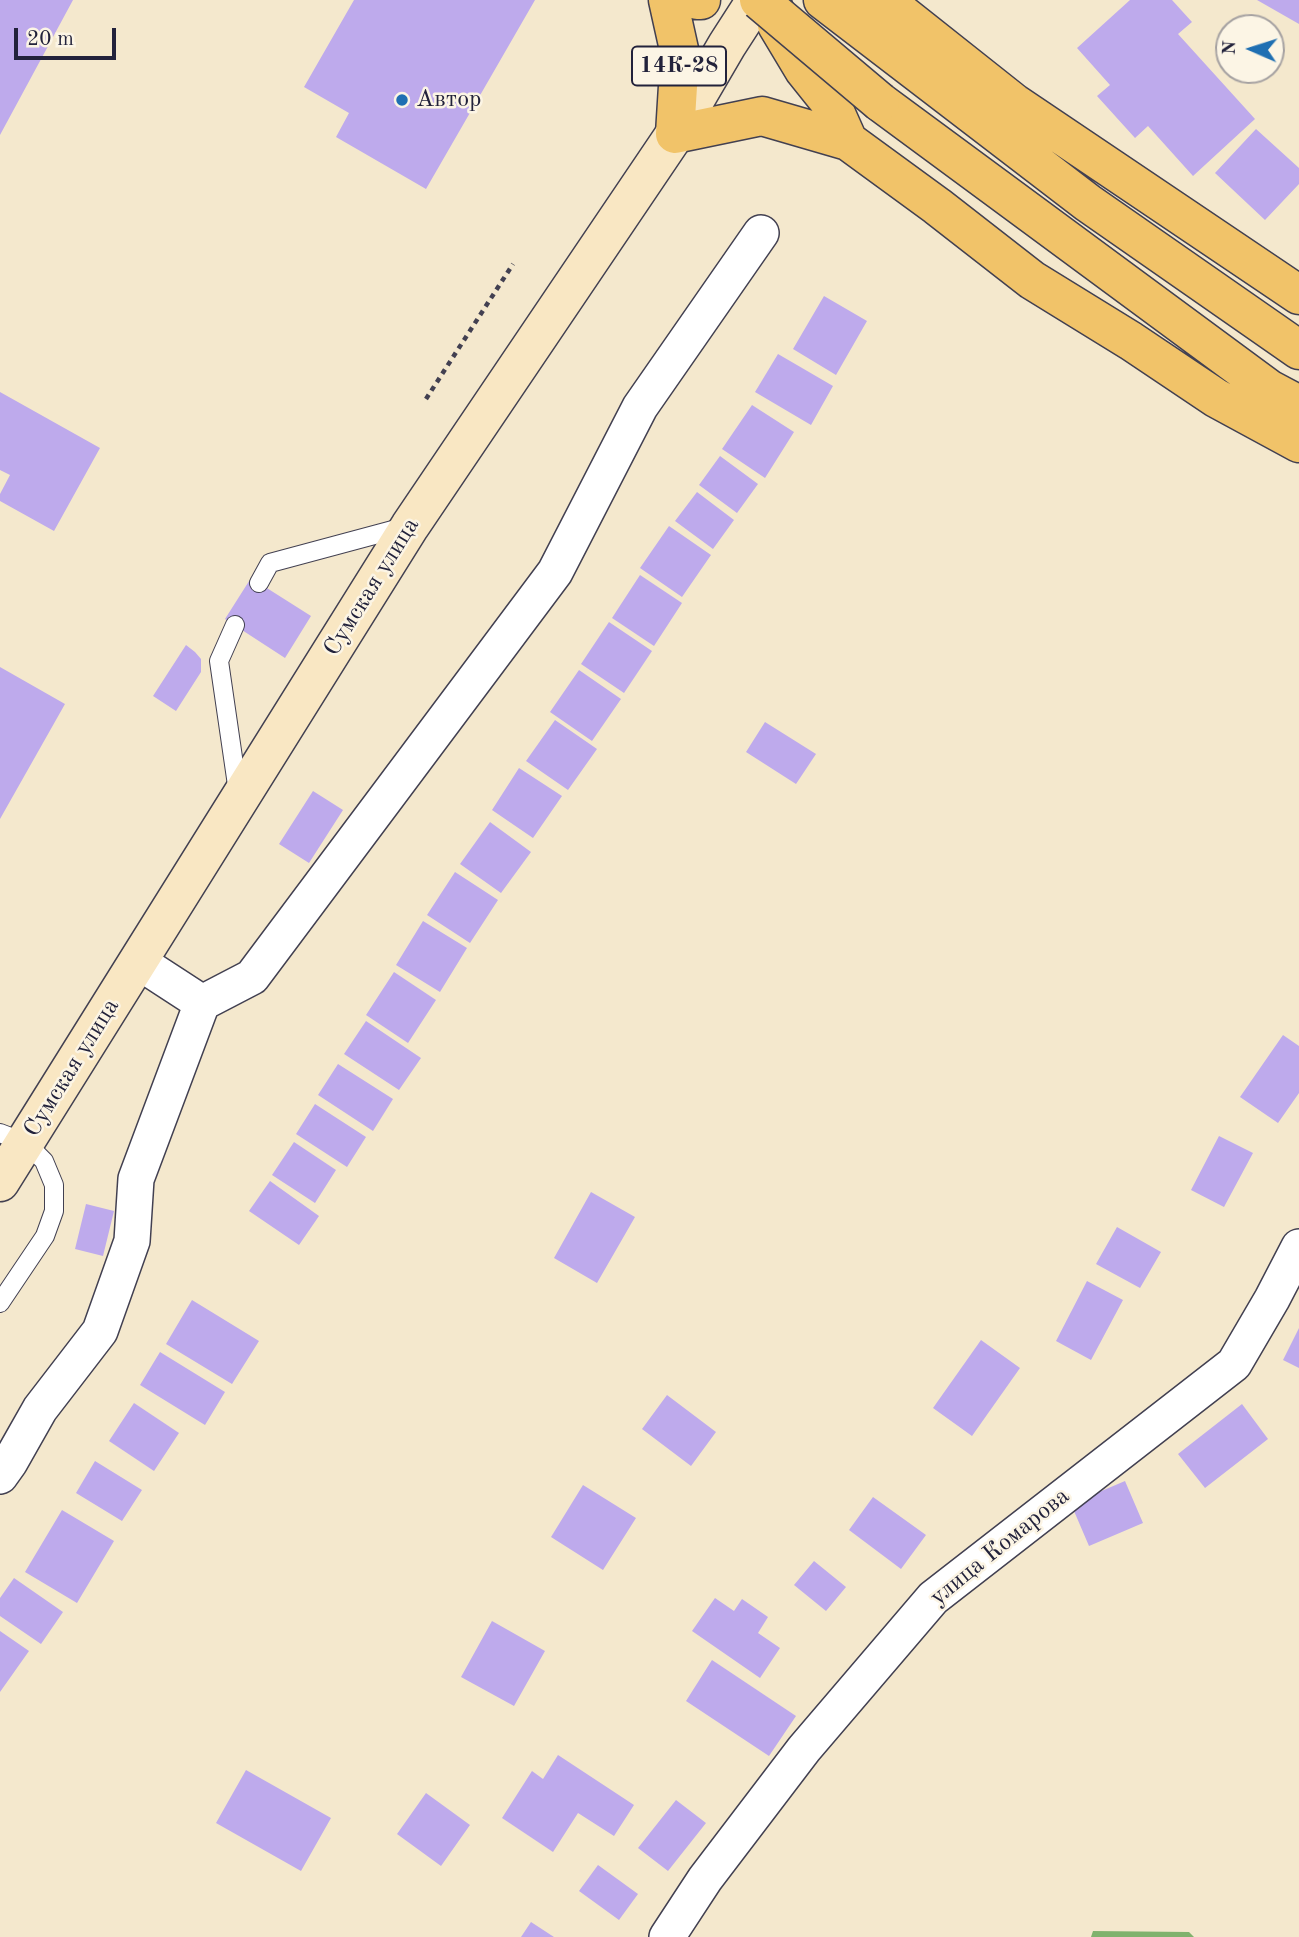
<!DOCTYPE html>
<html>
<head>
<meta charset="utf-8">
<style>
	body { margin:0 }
	#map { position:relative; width:1299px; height:1937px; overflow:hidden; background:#f4e8cd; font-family:"Old Standard TT",serif }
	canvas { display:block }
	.north { position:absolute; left:1215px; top:14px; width:70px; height:70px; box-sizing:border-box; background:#fcf5e5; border:2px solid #a5a1a1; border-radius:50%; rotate:273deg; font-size:19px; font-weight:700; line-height:28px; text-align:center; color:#22223b }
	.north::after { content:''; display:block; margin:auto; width:24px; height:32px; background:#1f6fb2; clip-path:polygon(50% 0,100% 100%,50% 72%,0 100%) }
	.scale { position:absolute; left:14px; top:28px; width:102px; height:32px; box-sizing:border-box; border:4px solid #22223b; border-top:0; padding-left:9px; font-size:21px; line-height:24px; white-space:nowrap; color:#22223b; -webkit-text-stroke:5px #fcf5e5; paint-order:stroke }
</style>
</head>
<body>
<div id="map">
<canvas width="1299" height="1937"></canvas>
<div class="north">N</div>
<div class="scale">20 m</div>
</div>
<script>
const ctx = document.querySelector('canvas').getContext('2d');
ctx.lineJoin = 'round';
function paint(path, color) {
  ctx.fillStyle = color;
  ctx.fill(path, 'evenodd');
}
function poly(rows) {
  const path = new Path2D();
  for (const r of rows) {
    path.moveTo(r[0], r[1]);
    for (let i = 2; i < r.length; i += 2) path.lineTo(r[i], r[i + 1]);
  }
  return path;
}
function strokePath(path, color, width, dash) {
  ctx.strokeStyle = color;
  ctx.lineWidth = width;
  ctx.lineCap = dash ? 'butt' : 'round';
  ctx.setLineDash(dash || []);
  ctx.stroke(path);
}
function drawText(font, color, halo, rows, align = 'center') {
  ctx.font = font + ' "Old Standard TT",serif';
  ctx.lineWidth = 5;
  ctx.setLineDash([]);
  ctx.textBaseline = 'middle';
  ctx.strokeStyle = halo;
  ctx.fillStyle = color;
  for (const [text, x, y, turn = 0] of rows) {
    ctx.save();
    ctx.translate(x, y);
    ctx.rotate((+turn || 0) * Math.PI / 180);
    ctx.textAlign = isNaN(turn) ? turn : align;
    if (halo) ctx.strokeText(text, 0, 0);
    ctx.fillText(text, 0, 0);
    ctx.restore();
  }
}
paint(poly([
	[1093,1931,1189,1932,1194,1937,1091,1937]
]), '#80b26d');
paint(poly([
	[0,0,73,0,0,135],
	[354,0,535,0,426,189,336,137,349,113,304,87],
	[1130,0,1172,0,1192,22,1178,34,1255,119,1193,176,1148,126,1135,138,1097,96,1110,85,1077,48],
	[1257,0,1299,0,1299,24],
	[1256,129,1299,168,1299,184,1265,220,1215,173],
	[824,296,867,321,836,375,793,349],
	[778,354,833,386,811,425,755,392],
	[0,392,100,448,54,531,0,501,0,494,10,475,0,470],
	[752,405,794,432,765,478,722,449],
	[720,456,758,484,737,513,699,485],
	[697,492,734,520,713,549,675,521],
	[669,526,711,555,682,597,640,568],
	[640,575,682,603,654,646,612,618],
	[251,578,311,616,285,658,225,619],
	[609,622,652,651,624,693,581,664],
	[186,645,195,652,201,659,201,672,176,711,153,696],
	[0,667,65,704,0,819],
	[579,670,621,699,592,741,550,712],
	[555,720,597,749,568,790,526,761],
	[765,722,816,754,796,784,746,752],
	[519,768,562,796,533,838,492,810],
	[313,791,343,810,309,863,279,844],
	[490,822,531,852,501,893,460,864],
	[455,872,498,900,470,943,427,915],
	[423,921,467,948,440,992,396,965],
	[394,972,436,1000,408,1043,366,1015],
	[366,1021,421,1058,399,1090,344,1054],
	[1283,1035,1299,1046,1299,1093,1278,1123,1240,1097],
	[338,1064,393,1099,373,1131,318,1095],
	[315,1104,366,1137,347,1167,296,1134],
	[1219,1136,1253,1153,1224,1207,1191,1190],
	[294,1142,336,1170,315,1203,272,1175],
	[270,1181,319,1216,299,1245,249,1211],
	[591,1192,635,1217,597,1283,554,1258],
	[86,1204,114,1211,103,1256,75,1249],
	[1117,1227,1161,1252,1140,1288,1096,1264],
	[1087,1281,1123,1300,1091,1360,1056,1341],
	[192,1300,259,1341,232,1384,166,1344],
	[1299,1328,1299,1368,1283,1360],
	[981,1340,1020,1368,972,1436,933,1408],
	[160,1352,225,1392,205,1425,140,1385],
	[667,1395,716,1432,691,1466,642,1429],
	[134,1403,179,1433,154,1471,109,1441],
	[1242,1404,1268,1439,1205,1488,1178,1454],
	[95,1461,142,1490,122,1521,76,1493],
	[1125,1481,1143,1523,1089,1546,1071,1504],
	[583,1485,636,1518,603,1570,551,1537],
	[873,1497,926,1535,901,1569,849,1530],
	[62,1510,114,1541,77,1603,25,1572],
	[814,1561,846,1587,826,1611,794,1585],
	[14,1578,63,1612,41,1644,0,1616,0,1598],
	[715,1598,734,1611,742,1599,768,1617,758,1633,780,1648,760,1678,692,1631],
	[492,1621,545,1651,514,1706,461,1677],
	[0,1631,29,1651,0,1692],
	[712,1660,796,1716,769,1756,686,1701],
	[558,1755,634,1805,614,1836,578,1813,553,1852,502,1818,532,1771,543,1779],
	[246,1770,331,1818,301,1871,216,1823],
	[426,1793,470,1825,441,1866,397,1834],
	[676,1800,706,1823,668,1871,638,1848],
	[598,1865,638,1894,619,1920,579,1891],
	[531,1922,554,1937,521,1937]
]), '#beaaec');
const lane = poly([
	[259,583,270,563,404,527],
	[235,625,219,661,238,792],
	[0,1133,26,1143,44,1161,54,1185,54,1211,45,1236,0,1303]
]);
const street = poly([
	[139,962,202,1003],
	[0,1476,10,1462,40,1409,100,1331,132,1241,136,1179,202,1003,252,977,555,572,640,407,761,233],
	[667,1937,705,1879,804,1749,933,1598,1234,1364,1272,1299,1299,1247]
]);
const secondary = poly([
	[0,1182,410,526,675,134,727,45,756,0]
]);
const primary = poly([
	[668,0,680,54,675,134,762,116,848,141,937,206,1032,280,1131,341,1216,398,1299,443],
	[697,0,701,0],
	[823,0,1088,203,1299,350],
	[870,0,898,11,1014,103,1299,295],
	[774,9,777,25,804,70,832,105,848,141],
	[880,102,1269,389,1299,405]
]);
strokePath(lane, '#424051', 20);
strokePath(street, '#424051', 38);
strokePath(secondary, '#424051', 41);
strokePath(primary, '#424051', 41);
strokePath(poly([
	[426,399,513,264]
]), '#424051', 4.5, [5, 5]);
strokePath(lane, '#fff', 18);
strokePath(street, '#fff', 35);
strokePath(secondary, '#f9e7c3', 38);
strokePath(primary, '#f1c369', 38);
const primaryBridge = poly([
	[759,0,880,102]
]);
strokePath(primaryBridge, '#424051', 41, []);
strokePath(primaryBridge, '#f1c369', 38);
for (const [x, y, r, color] of [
	[402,100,7,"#1f6fb2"]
]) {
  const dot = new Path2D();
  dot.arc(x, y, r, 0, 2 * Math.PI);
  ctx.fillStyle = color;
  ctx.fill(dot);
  strokePath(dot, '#fcf5e5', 2.5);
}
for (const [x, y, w] of [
	[679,66,94]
]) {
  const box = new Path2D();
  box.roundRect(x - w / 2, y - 19.5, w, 39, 5);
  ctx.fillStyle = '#fcf5e5';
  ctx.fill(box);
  strokePath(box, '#22223b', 2);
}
drawText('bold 23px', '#22223b', null, [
	["14К-28",679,66]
]);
drawText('24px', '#22223b', '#fcf5e5', [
	["Автор",416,100]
], 'left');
drawText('24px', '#22223b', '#fcf5e5', [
	["Сумская улица",372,587,-58],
	["Сумская улица",72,1068,-58],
	["улица Комарова",1000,1547,-39]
]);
</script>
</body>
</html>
